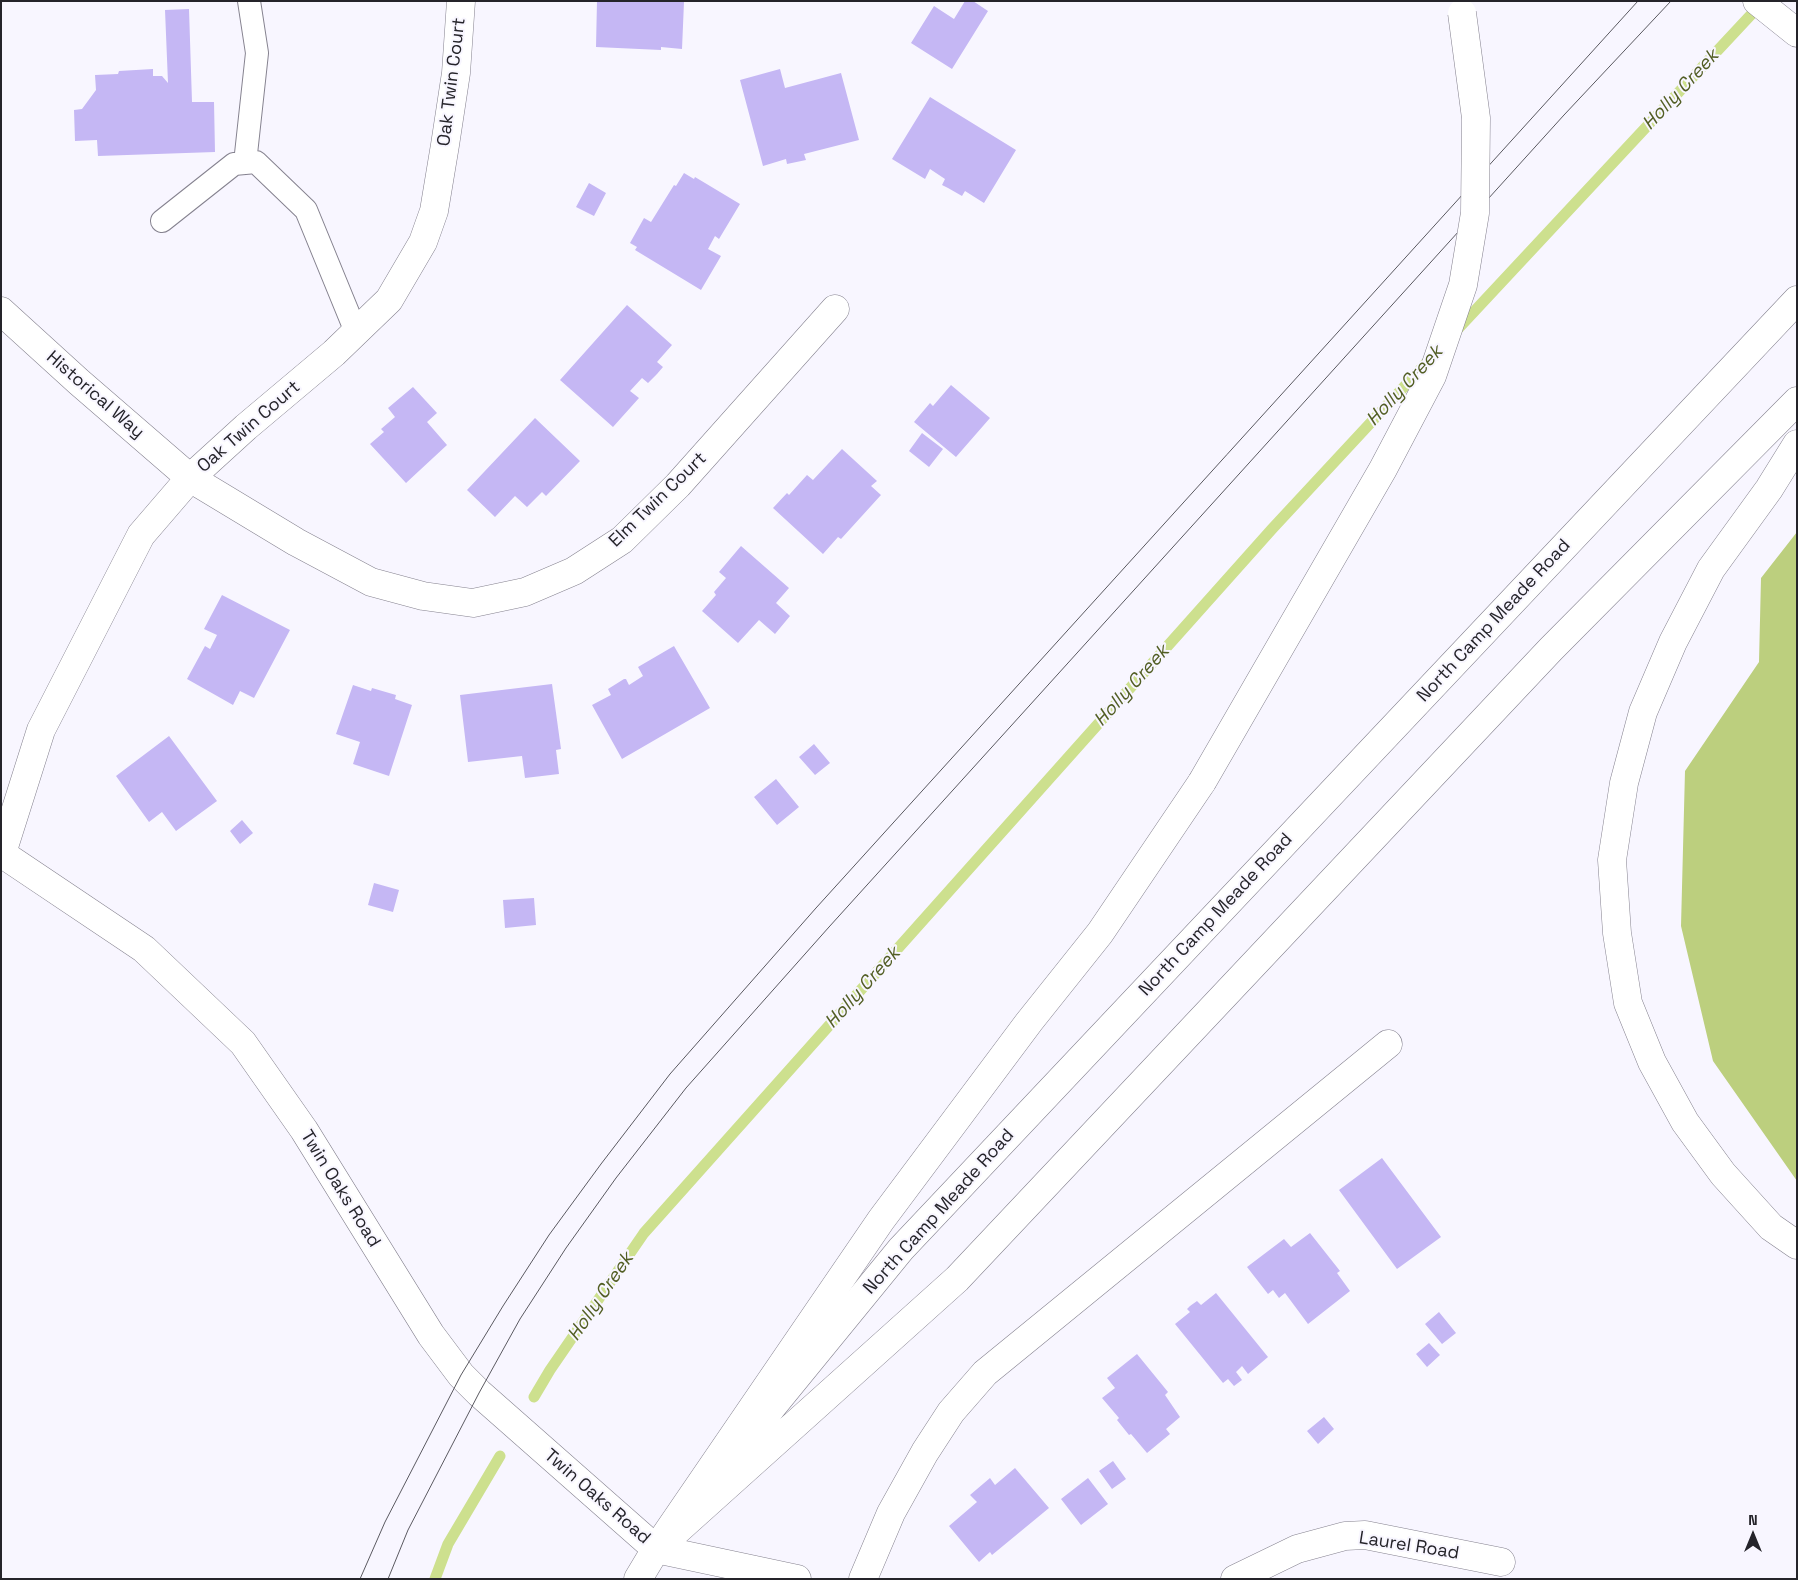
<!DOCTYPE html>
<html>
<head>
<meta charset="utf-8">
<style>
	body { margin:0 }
	#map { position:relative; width:1798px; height:1580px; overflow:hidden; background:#f8f6ff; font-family:"Space Grotesk",sans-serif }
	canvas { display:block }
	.frame { position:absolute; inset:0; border:2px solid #25242a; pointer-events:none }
	.north { position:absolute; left:1728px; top:1510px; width:50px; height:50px; -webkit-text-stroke:4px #f8f6ff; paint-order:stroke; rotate:0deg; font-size:14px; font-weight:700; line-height:20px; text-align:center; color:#25242a }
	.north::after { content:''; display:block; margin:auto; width:18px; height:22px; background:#25242a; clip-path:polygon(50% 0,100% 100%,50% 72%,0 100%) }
</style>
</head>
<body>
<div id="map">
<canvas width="1798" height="1580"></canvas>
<div class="frame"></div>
<div class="north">N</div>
</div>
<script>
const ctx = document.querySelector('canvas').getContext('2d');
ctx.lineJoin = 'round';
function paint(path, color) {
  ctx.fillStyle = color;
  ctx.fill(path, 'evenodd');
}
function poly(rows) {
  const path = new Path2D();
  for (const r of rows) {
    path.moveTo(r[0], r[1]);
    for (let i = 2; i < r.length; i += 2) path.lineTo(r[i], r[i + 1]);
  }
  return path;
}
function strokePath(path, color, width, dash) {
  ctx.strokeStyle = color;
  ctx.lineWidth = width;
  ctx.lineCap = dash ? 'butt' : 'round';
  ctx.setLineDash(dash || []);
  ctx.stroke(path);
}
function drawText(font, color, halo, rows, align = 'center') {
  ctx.font = font + ' "Space Grotesk",sans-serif';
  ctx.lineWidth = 4;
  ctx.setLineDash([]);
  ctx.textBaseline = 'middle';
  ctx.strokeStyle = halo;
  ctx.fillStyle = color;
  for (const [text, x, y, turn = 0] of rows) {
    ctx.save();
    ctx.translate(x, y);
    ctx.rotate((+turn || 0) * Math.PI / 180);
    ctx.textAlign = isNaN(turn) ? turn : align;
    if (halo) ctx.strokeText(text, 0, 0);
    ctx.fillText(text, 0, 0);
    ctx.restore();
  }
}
paint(poly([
	[1797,532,1797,1181,1713,1061,1681,926,1685,771,1759,662,1761,578]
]), '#bccf7e');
strokePath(poly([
	[1455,332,1761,4],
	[534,1397,550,1370,644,1233,1272,529,1428,361],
	[435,1579,448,1544,500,1456]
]), '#cde08e', 11);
paint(poly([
	[597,1,684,2,682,49,661,47,661,50,596,47],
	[965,1,973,1,988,11,952,69,911,43,934,6,954,19],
	[189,9,192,102,214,102,215,152,98,156,97,140,75,141,74,110,82,109,96,90,95,75,118,74,119,71,153,69,153,76,162,76,168,83,165,10],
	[780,69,785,88,841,73,859,140,804,154,806,160,787,164,786,159,763,166,740,80],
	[930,97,1016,150,984,203,965,191,962,196,948,188,942,185,945,179,930,169,925,179,892,159],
	[684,173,694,179,695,177,740,204,719,239,715,236,708,249,721,256,701,290,635,250,637,247,630,243,644,218,651,222,674,185,676,186],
	[589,183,606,193,594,216,576,207],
	[627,305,672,345,657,362,663,367,657,374,648,383,642,378,630,391,639,398,613,427,560,380],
	[951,385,990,418,956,457,914,422,930,403,933,406],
	[413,387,437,413,427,422,447,445,406,483,370,444,384,432,381,429,395,417,388,408],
	[535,418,580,461,546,496,542,492,527,507,515,496,495,517,467,490],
	[922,433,943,449,929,467,909,451],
	[842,449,877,481,871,486,881,495,841,539,838,537,823,554,773,508,787,493,789,495,807,475,813,480],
	[741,546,789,588,776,603,790,616,775,634,759,620,738,643,702,611,716,595,714,592,726,578,719,572],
	[222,595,290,630,254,698,240,691,233,705,187,679,205,646,210,649,217,635,204,629],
	[674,646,710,708,622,759,592,705,611,695,608,689,624,679,626,679,629,685,643,676,638,667],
	[552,684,561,749,556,750,559,774,525,778,522,756,468,762,460,695],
	[353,685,371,691,372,688,396,695,395,699,412,705,389,776,353,764,360,742,336,734],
	[169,736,217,801,176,831,162,812,149,822,116,776],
	[814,744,830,763,815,775,799,757],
	[776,779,799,807,777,825,754,797],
	[242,820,253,833,240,844,230,831],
	[374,883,399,890,393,912,368,905],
	[534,898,536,925,505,928,503,900],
	[1382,1158,1441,1237,1397,1269,1339,1190],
	[1310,1233,1340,1271,1337,1273,1350,1291,1308,1324,1285,1293,1279,1298,1273,1290,1268,1294,1247,1267,1284,1239,1291,1247],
	[1216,1293,1268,1357,1248,1374,1242,1366,1236,1372,1242,1380,1234,1386,1228,1379,1223,1383,1175,1324,1190,1312,1187,1309,1190,1306,1197,1301,1201,1305],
	[1439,1312,1456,1333,1442,1344,1425,1324],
	[1429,1343,1440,1355,1427,1367,1416,1354],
	[1137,1354,1168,1392,1165,1395,1180,1417,1166,1429,1170,1434,1147,1453,1131,1434,1129,1435,1117,1420,1119,1418,1102,1398,1115,1388,1107,1378],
	[1324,1417,1334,1429,1318,1444,1307,1431],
	[1113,1461,1126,1479,1112,1489,1099,1471],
	[1015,1468,1049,1508,992,1555,990,1552,979,1562,949,1526,977,1502,970,1495,990,1478,995,1485],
	[1088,1478,1108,1504,1081,1525,1061,1499]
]), '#c5b7f4');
const lane = poly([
	[245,163,257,53,249,1],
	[162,221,234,164,256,162,306,210,356,332]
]);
const street = poly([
	[1,311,79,382,190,478,296,542,371,582,423,596,473,603,525,592,574,571,622,540,678,485,835,309],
	[2,853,41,730,141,535,190,478,246,427,334,353,389,300,423,242,434,211,445,145,456,73,461,1],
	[656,1549,797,1579],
	[863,1579,891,1513,925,1452,951,1412,985,1373,1388,1044],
	[1235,1579,1297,1549,1345,1536,1365,1535,1501,1562]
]);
const secondary = poly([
	[1,853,144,949,243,1043,304,1130,431,1335,461,1375,479,1393,656,1549],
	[736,1451,901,1249,1797,300],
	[672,1535,957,1279,1551,649,1797,401],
	[638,1579,656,1549,671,1531]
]);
const highway = poly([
	[1757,1,1797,33],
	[1797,444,1769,489,1711,569,1673,642,1643,712,1624,783,1612,860,1617,933,1628,1003,1652,1062,1685,1122,1723,1174,1771,1227,1797,1245],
	[656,1549,881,1220,1029,1022,1100,933,1202,782]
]);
strokePath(lane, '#85828f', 24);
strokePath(street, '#85828f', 29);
strokePath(secondary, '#85828f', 29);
strokePath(highway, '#85828f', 29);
strokePath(lane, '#fff', 22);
strokePath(street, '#fff', 28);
strokePath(secondary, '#fff', 28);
strokePath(highway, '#fff', 28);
strokePath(poly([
	[360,1579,385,1522,461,1375,503,1306,549,1235,601,1164,670,1074,816,908,1638,1],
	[388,1579,408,1530,479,1393,520,1319,566,1248,616,1178,686,1088,829,927,1564,115,1671,1]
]), '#5a5960', 1);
const highwayBridge = poly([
	[1202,782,1383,469,1432,376,1463,285,1475,213,1476,118,1462,13]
]);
strokePath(highwayBridge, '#85828f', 29, []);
strokePath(highwayBridge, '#fff', 28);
drawText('18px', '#25242a', '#f8f6ff', [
	["Oak Twin Court",452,82,-83],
	["Historical Way",95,395,41],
	["Oak Twin Court",249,427,-41],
	["Elm Twin Court",658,500,-44],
	["North Camp Meade Road",1494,621,-47],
	["North Camp Meade Road",1216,915,-47],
	["Twin Oaks Road",340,1189,58],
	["North Camp Meade Road",939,1212,-48],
	["Twin Oaks Road",597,1497,41],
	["Laurel Road",1409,1546,9]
]);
drawText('italic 19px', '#525e24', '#f8f6ff', [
	["Holly Creek",1681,90,-47],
	["Holly Creek",1405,386,-47],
	["Holly Creek",1132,686,-48],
	["Holly Creek",863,988,-48],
	["Holly Creek",601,1297,-56]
]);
</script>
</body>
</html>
